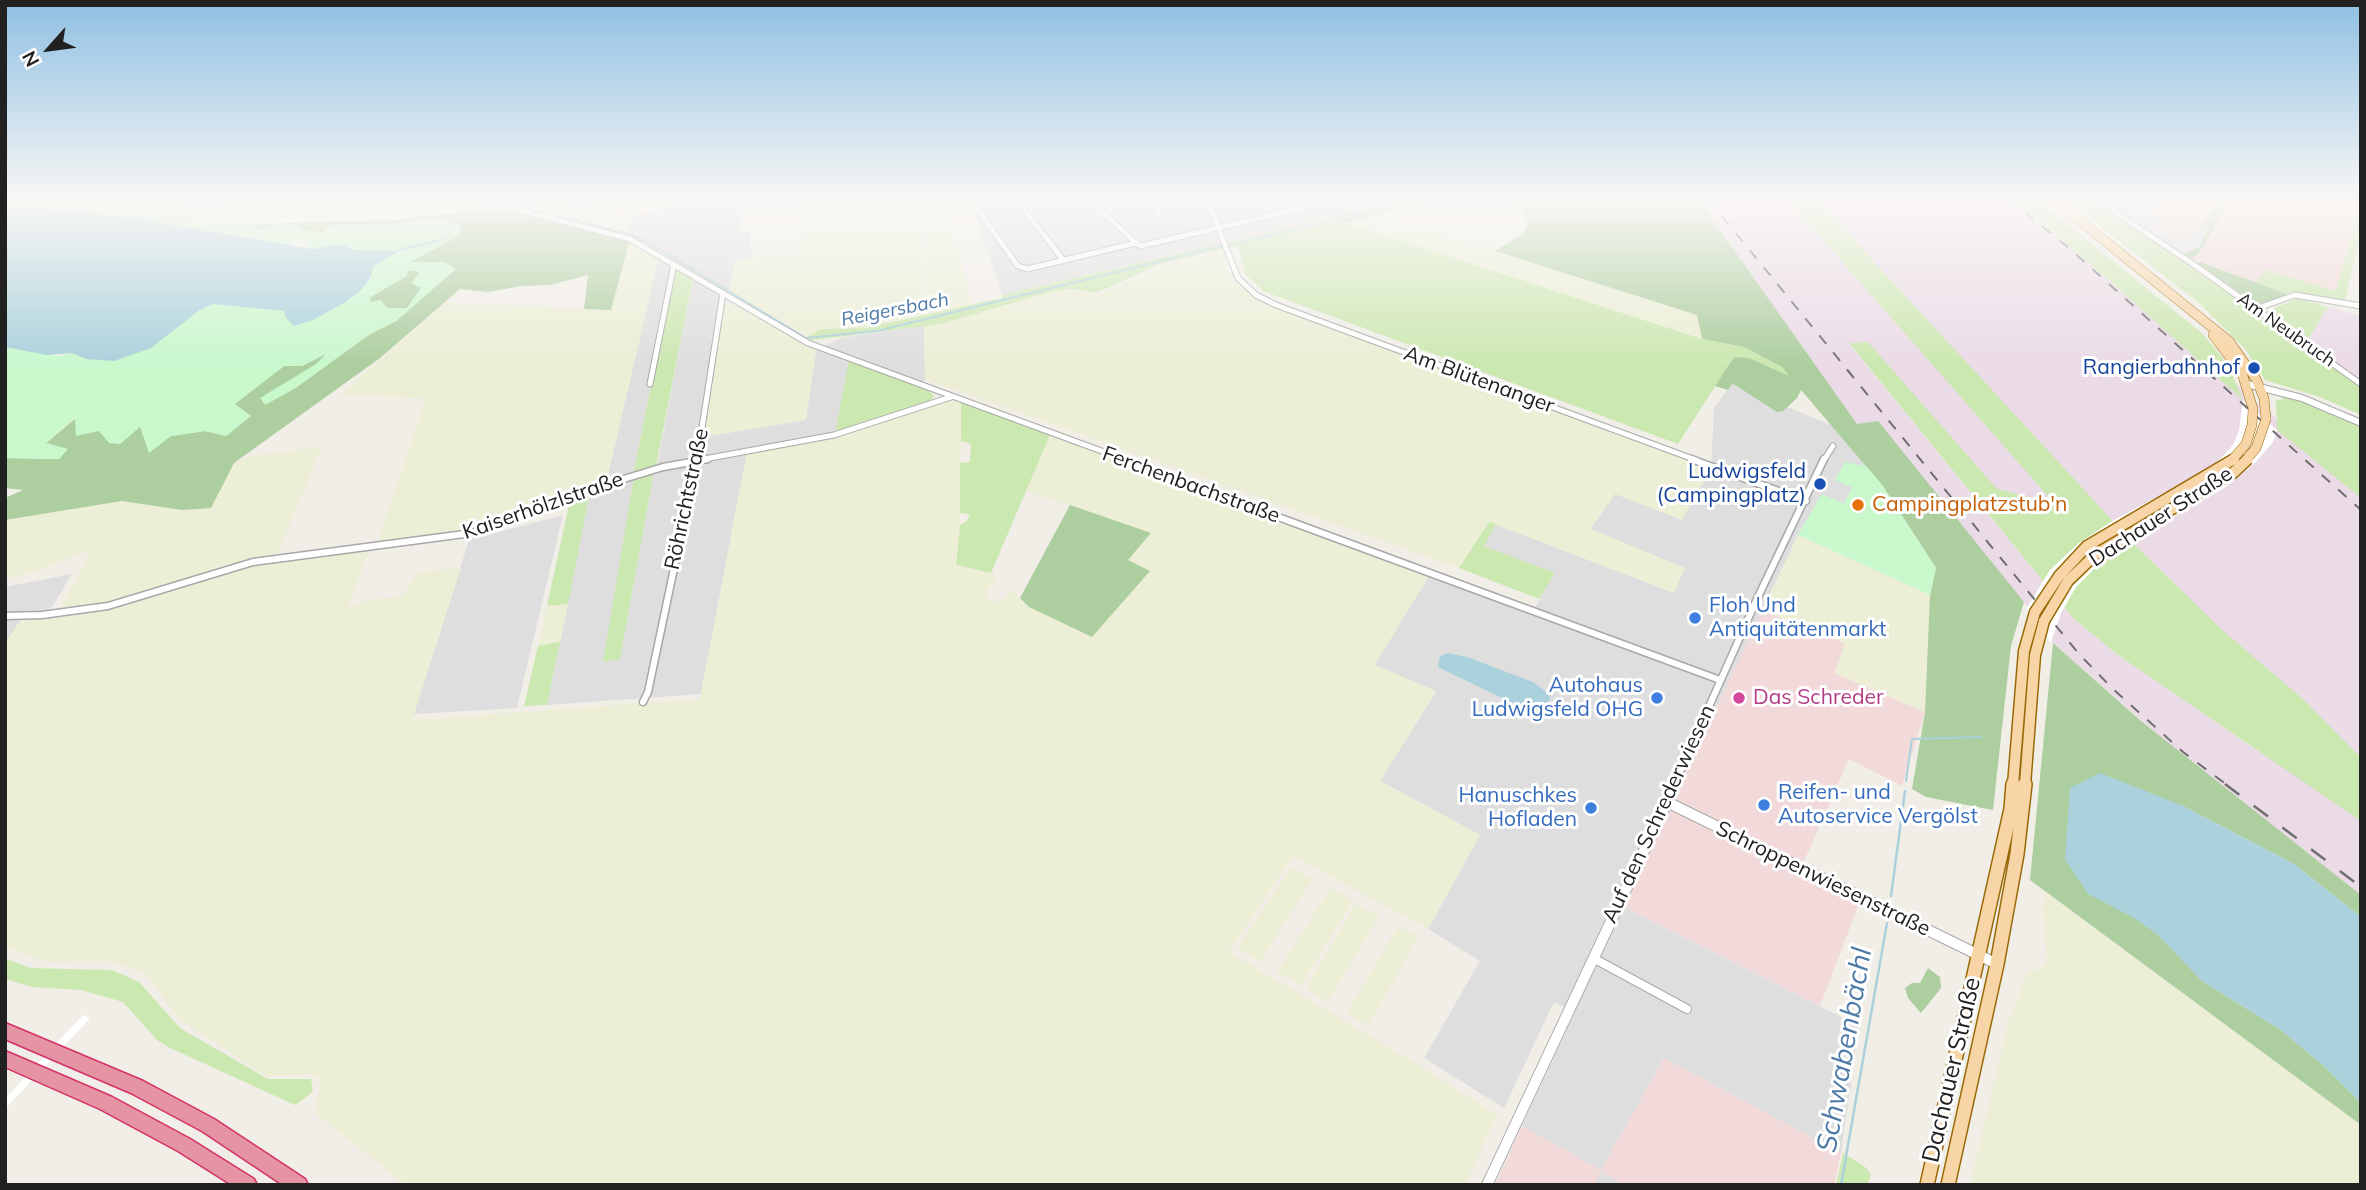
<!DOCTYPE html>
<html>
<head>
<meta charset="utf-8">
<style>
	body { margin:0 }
	#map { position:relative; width:2366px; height:1190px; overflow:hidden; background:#f1eee8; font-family:Mulish,sans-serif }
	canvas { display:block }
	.frame { position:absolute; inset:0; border:7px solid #212121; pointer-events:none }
	.north { position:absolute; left:14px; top:14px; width:70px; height:70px; -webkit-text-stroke:5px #fff; paint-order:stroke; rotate:242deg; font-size:19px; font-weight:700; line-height:28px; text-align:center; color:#212121 }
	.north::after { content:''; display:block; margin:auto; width:24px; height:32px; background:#212121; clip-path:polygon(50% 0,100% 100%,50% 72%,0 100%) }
</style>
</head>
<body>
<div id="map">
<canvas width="2366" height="1190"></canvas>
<div class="frame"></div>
<div class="north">N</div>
</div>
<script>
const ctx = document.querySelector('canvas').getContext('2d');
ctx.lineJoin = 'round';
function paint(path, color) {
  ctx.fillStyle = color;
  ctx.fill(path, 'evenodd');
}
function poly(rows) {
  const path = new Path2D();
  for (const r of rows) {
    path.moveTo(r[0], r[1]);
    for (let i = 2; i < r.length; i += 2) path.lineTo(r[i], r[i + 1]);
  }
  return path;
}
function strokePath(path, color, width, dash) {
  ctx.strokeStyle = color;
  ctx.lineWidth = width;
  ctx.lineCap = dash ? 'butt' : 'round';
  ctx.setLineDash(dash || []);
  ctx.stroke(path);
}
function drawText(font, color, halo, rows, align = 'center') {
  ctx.font = font + ' Mulish,sans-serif';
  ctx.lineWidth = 6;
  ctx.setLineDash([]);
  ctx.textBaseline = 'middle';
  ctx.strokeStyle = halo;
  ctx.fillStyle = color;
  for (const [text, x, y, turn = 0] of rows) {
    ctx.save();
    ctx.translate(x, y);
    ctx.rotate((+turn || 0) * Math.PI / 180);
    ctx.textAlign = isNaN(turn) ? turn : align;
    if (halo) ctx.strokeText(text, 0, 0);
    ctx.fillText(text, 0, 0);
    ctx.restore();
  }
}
paint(poly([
	[723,199,744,199,741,230,750,231,752,258,736,260,729,291,725,292,627,235,634,213],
	[1038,199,1412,199,1002,295,974,211],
	[659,256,679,269,674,272,634,471,607,479],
	[693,278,714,290,720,298,695,457,657,466],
	[924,325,925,379,922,385,835,433,699,457,703,437,806,420,816,350,840,338],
	[1732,384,1831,425,1882,485,1930,595,1798,535,1624,907,1859,1026,1841,1153,1664,1058,1601,1171,1625,1185,1594,1185,1600,1170,1522,1126,1575,1012,1554,1002,1504,1108,1424,1058,1480,961,1428,929,1480,835,1380,781,1436,692,1374,666,1432,569,1535,608,1554,573,1483,546,1496,524,1674,593,1590,530,1614,493,1711,469,1714,408],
	[747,452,701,694,547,705,590,492,634,477,620,659,654,472],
	[563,515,517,708,414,714,469,540],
	[72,574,52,607,20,621,5,644,5,587]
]), '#dfdede');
paint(poly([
	[2098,199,2361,199,2361,202,2336,292,2267,270,2256,283,2200,262,2181,255],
	[1762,610,1845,643,1835,673,1925,712,1902,786,1849,759,1798,875,1858,906,1820,1006,1624,907],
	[1664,1058,1841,1153,1834,1185,1625,1185,1601,1171,1594,1185,1495,1185,1522,1126,1601,1170]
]), '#f1dad9');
paint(poly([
	[1698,199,2013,199,2050,227,2361,490,2361,895,2300,847,2148,739,2164,740,2053,643,2024,602,1857,424],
	[1849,344,1995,497,2055,504,2259,752,2118,655,2074,619],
	[2328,307,2361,316,2361,388,2304,344]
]), '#eadbe7');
paint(poly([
	[228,199,453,200,506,209,220,221,217,218],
	[805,199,918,199,925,314,865,328,821,329,808,337,729,291,736,260,799,253],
	[922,199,972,199,976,212,949,216,972,304,927,314],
	[536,205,565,205,631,215,627,232,538,210],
	[1380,214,1697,315,1702,339,1345,223],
	[632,242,659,256,607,479,479,526,377,543,426,399,342,394,445,302,610,310,629,243],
	[1219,252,1233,279,1252,297,1273,307,1711,469,1682,520,1615,494,1591,529,1685,568,1674,593,1489,522,1459,568,925,379,924,325,941,324,1053,291,1069,289,1096,296,1164,266],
	[730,304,738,305,816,350,806,420,703,437,724,306],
	[944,400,961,402,960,525,956,565,991,573,997,579,986,592,988,599,997,602,1003,600,1012,589,1029,607,1150,572,1128,560,1150,533,1026,491,1050,435,1429,576,1375,665,1436,691,1380,781,1480,835,1428,929,1293,856,1229,952,1419,1065,1497,1115,1465,1185,406,1185,315,1113,321,1079,308,1074,268,1077,180,1020,145,973,110,961,47,962,5,947,5,644,20,621,81,615,119,607,250,565,370,548,348,607,367,600,399,597,407,590,418,572,461,568,412,720,700,699,747,452,803,443],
	[322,447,277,555,223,567,109,603,58,612,89,555,84,551,41,570,5,579,5,520,122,501,182,510,211,508,233,463,250,456],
	[1798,535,1930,595,1925,712,1835,673,1845,643,1762,610],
	[568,604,560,642,538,646,547,606],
	[1291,867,1313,879,1260,962,1237,948],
	[1330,888,1353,901,1301,986,1277,972],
	[2046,893,2361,1125,2361,1185,1970,1185,2008,1022,2028,972,2038,970,2047,960,2042,908],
	[1356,903,1379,916,1328,1002,1305,988],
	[1398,926,1418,937,1369,1026,1347,1013]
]), '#eceed5');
paint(poly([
	[585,199,695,199,695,201,631,210,591,203],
	[1787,199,1816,199,2135,545,2221,629,2304,700,2361,758,2361,821,2118,655,2074,619,1849,343,1868,342,1997,489,2054,503],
	[2013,199,2036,199,2202,333,2227,363,2243,400,2110,281],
	[2065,199,2078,199,2102,207,2251,308,2267,311,2299,298,2328,307,2305,344,2361,388,2361,415,2320,397,2265,380,2246,350,2198,302],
	[2361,202,2361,233,2344,304,2292,292,2287,294,2256,283,2266,270,2336,291],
	[1331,218,1702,339,1744,347,1782,367,1792,378,1751,359,1734,357,1678,444,1263,291,1246,275,1237,246,1161,264,1096,293,1069,289,1053,291,941,324,807,341,808,337,821,329,865,328,1002,298,1002,295],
	[679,269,693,278,656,466,634,471,674,271],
	[849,360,928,389,934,396,931,400,835,433],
	[2281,395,2316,406,2361,425,2361,498,2277,430,2276,400,2283,400],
	[961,402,1050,435,991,573,956,565,960,525,966,522,970,514,960,513,960,463,970,462,971,444,961,441],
	[654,472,620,659,603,662,634,477],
	[590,492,568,604,547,606,570,500],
	[1489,522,1496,524,1484,546,1555,573,1539,599,1459,568],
	[560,642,547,705,524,706,538,646],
	[5,958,30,968,112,970,139,982,180,1028,268,1079,311,1079,313,1092,295,1105,168,1047,157,1040,123,1002,81,990,32,987,5,979],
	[1843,1153,1864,1166,1871,1174,1867,1185,1836,1185]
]), '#cce8b1');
paint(poly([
	[1412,199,1437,199,1345,223,1331,218],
	[1509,199,1698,199,1857,424,1878,421,2024,602,2011,646,1993,810,1926,797,1912,789,1925,712,1930,595,1936,568,1882,485,1801,390,1797,398,1783,411,1777,412,1735,385,1732,384,1728,390,1715,386,1734,357,1749,358,1789,376,1782,367,1744,347,1702,339,1697,315,1495,251,1523,233,1528,222,1523,212],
	[2218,199,2230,199,2199,253,2192,258,2179,252,2194,244],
	[514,211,624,239,629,243,611,310,584,309,588,275,550,285,522,286,488,292,460,289,380,358,234,463,211,508,182,510,122,501,5,520,5,498,23,490,5,488,5,458,59,459,67,449,45,444,76,418,120,443,140,426,170,436,205,431,226,436,250,416,234,404,284,366,302,366,329,352,294,389,370,334,396,321,455,269,444,262,410,262,408,270,421,272,422,287,407,308,387,308,380,300,371,303,369,297,365,224,332,225,324,232,256,229,257,224,390,220,442,214],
	[2200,262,2287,294,2259,306,2196,263],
	[1070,505,1151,533,1128,560,1150,571,1092,637,1029,607,1020,598],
	[2053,643,2141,721,2361,895,2361,917,2294,864,2181,805,2136,919,2159,935,2202,981,2281,1030,2324,1066,2361,1103,2361,1125,2030,880],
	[1928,968,1940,977,1941,988,1921,1013,1908,998,1905,988,1912,983,1920,983]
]), '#adce9f');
paint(poly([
	[27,199,176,199,181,200,181,205,188,214,202,223,256,226,256,229,269,229,274,224,296,225,300,230,324,232,332,225,385,225,438,218,461,226,459,236,411,262,444,262,456,269,396,321,370,334,294,389,265,405,260,398,316,364,326,354,302,366,284,366,235,404,251,416,226,436,205,431,171,436,149,453,140,427,120,444,109,443,99,431,76,436,75,418,46,443,68,449,59,459,5,458,5,347,57,356,72,353,86,359,213,304,284,311,285,315,322,246,314,249,304,247,309,242,295,239,288,244,63,209,54,213,39,207,5,208,5,202],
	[408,270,420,272,411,283,421,288,407,308,388,308,380,300,372,303,369,298,407,276],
	[1845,462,1866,466,1882,485,1936,568,1930,595,1798,535,1822,494,1844,504,1852,487,1835,480]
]), '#c9f8cd');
paint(poly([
	[2097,199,2163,199,2155,212,2167,216,2156,229,2189,240,2199,223,2210,227,2199,247,2182,255]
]), '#e1e1e1');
paint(poly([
	[39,207,54,210,54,212,63,209,138,219,314,249,333,245,345,245,355,250,399,251,374,266,370,278,361,290,344,303,313,320,294,326,286,318,284,311,213,304,198,311,151,348,114,361,86,359,72,353,47,355,5,347,5,208],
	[1448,653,1467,657,1533,682,1549,694,1550,699,1542,712,1537,713,1508,701,1438,667,1440,656],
	[2100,773,2181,805,2294,864,2361,917,2361,1103,2324,1066,2281,1030,2202,981,2158,935,2136,919,2088,894,2065,859,2070,788]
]), '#abd1dc');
paint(poly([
	[2243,400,2277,430,2273,442,2253,465,2224,488,2133,540,2103,560,2076,587,2061,613,2051,642,2026,609,2050,570,2079,543,2114,520,2205,471,2221,458,2233,445,2239,430],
	[83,1015,90,1018,7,1107,5,1105,5,1099]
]), '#fff');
strokePath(poly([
	[523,199,529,209,629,234,651,244,806,338,877,331,1222,246],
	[1228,245,1425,199],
	[399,250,444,239],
	[1906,781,1912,739,1981,737]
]), '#abd1dc', 2);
strokePath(poly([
	[1891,896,1905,791],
	[1841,1185,1887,923]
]), '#abd1dc', 2.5);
const minorFar2 = poly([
	[463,199,493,203,630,239,808,343,1126,460],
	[1089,199,1136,243],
	[1145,199,1168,199],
	[1154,199,1159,213],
	[1207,199,1238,278,1256,295,1276,305,1696,460],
	[1342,199,1350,211],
	[2079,199,2101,204],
	[2095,199,2193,264,2361,384],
	[5,200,12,199],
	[1019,203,1064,261],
	[978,210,1018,266,1027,269,1136,243,1141,246,1340,199],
	[2255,309,2295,295,2361,306],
	[650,384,674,264],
	[697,460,723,293],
	[699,460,834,435,951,397],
	[1824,460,1833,446]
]);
const minorFar1 = poly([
	[1121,459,1720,680],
	[1691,459,1806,501],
	[5,616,42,615,108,606,253,562,472,533,604,485,663,467,708,459],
	[643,702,648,692,697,459],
	[1674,785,1757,599,1824,459]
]);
const minor = poly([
	[1667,802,1675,784],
	[1593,958,1687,1009]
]);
const tertiaryFar1 = poly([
	[2247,384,2302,398,2361,423]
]);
const tertiary = poly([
	[1487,1185,1667,802,1997,964]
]);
const primaryFar2 = poly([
	[2053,199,2229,341,2256,379,2264,398,2266,419],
	[2213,335,2242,373,2253,409]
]);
const primaryFar1 = poly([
	[2013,785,2024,651,2035,612],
	[2025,785,2035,655,2044,621]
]);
const primary = poly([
	[1927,1185,2011,809,2013,784],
	[1948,1185,1997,964,2017,854,2025,784]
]);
const motorway = poly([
	[5,1023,143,1081,214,1119,305,1179,308,1185,283,1185,202,1131,131,1093,5,1039,5,1023],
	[5,1051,112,1097,190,1139,254,1179,257,1185,232,1185,178,1151,100,1109,5,1067,5,1051]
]);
strokePath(minorFar2, '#a8a8a8', 7);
strokePath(minorFar1, '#a8a8a8', 9);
strokePath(minor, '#a8a8a8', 10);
strokePath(tertiaryFar1, '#a8a8a8', 8);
strokePath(tertiary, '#a8a8a8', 12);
strokePath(primaryFar2, '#986906', 10);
strokePath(primaryFar1, '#986906', 13);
strokePath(primary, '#986906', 16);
strokePath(motorway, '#d53067', 3);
strokePath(minorFar2, '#fff', 5);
strokePath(minorFar1, '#fff', 6);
strokePath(minor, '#fff', 8);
strokePath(tertiaryFar1, '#fff', 6);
strokePath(tertiary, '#fff', 10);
strokePath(primaryFar2, '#f8d5a6', 9);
strokePath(primaryFar1, '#f8d5a6', 10);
strokePath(primary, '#f8d5a6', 13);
paint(motorway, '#e494a3');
strokePath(poly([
	[1708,199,2079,654,2113,689,2183,752,2227,785],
	[2008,199,2070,249,2361,510]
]), '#6f6f6f', 2, [11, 11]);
strokePath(poly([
	[2225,784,2361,887]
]), '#6f6f6f', 2.5, [18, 18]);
const primaryBridgeFar1 = poly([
	[2232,460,2246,444,2252,425,2253,409],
	[2246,460,2256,448,2266,419]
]);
const primaryBridge = poly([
	[2035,612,2059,576,2087,546,2234,459],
	[2044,621,2068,581,2096,554,2233,473,2248,459]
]);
strokePath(primaryBridgeFar1, '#986906', 10, []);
strokePath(primaryBridge, '#986906', 13, []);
strokePath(primaryBridgeFar1, '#f8d5a6', 9);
strokePath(primaryBridge, '#f8d5a6', 10);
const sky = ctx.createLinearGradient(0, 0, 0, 365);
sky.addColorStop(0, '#8fc0e3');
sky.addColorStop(0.55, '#f9f7f5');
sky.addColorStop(1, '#f9f7f500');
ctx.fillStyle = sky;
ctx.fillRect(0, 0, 2366, 365);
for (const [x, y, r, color] of [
	[2254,368,7,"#1a4fb4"],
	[1820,484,7,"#1a4fb4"],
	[1858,505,7,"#e8710a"],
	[1695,618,7,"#3f7fe0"],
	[1657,698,7,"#3f7fe0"],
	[1739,698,7,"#d1479c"],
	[1764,805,7,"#3f7fe0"],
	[1591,808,7,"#3f7fe0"]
]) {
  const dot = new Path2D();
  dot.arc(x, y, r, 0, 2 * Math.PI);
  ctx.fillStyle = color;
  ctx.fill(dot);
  strokePath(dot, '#fff', 2.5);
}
drawText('18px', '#212121', '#fff', [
	["Am Neubruch",2286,330,35]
]);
drawText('italic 19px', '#4d7aa6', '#fff', [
	["Reigersbach",895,310,-11]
]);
drawText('21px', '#164399', '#fff', [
	["Rangierbahnhof",2240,368],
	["Ludwigsfeld",1806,472],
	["(Campingplatz)",1806,496]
], 'right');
drawText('21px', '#212121', '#fff', [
	["Am Blütenanger",1479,380,20],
	["Ferchenbachstraße",1191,485,20],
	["Röhrichtstraße",687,499,-78],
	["Kaiserhölzlstraße",543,506,-19],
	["Dachauer Straße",2161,517,-33],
	["Auf den Schrederwiesen",1659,814,-65],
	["Schroppenwiesenstraße",1823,879,26]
]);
drawText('21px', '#c56008', '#fff', [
	["Campingplatzstub'n",1872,505]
], 'left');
drawText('21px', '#366cbe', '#fff', [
	["Floh Und",1709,606],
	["Antiquitätenmarkt",1709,630],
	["Autohaus",1643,686,"right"],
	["Ludwigsfeld OHG",1643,710,"right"],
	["Reifen- und",1778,793],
	["Autoservice Vergölst",1778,817],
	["Hanuschkes",1577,796,"right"],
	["Hofladen",1577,820,"right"]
], 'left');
drawText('21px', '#b23c85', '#fff', [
	["Das Schreder",1753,698]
], 'left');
drawText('24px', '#212121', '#fff', [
	["Dachauer Straße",1952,1070,-77]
]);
drawText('italic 28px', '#4d7aa6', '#fff', [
	["Schwabenbächl",1845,1050,-80]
]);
</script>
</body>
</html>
